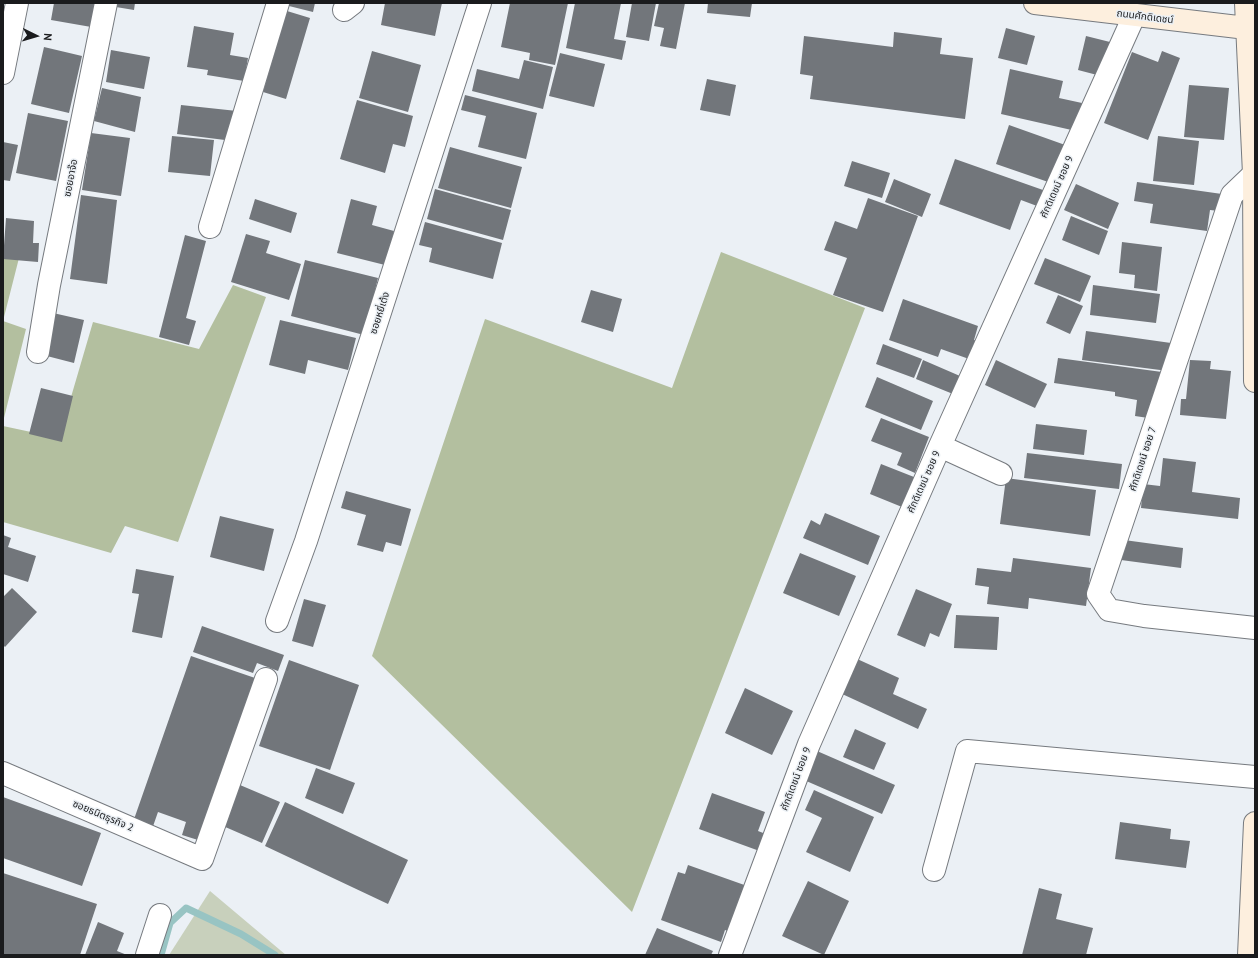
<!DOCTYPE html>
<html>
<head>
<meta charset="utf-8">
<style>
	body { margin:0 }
	#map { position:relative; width:1258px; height:958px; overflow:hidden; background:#ebf0f5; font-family:"PT Sans",sans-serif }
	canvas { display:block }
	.frame { position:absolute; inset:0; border:4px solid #1a1b1d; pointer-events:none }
	.north { position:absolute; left:16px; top:16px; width:40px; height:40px; -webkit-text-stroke:3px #ebf0f5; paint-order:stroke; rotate:95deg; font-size:11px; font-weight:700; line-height:16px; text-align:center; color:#1a1b1d }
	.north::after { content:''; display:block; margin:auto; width:14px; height:18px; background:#1a1b1d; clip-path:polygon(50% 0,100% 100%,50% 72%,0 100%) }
</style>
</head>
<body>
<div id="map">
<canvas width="1258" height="958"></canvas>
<div class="frame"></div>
<div class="north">N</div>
</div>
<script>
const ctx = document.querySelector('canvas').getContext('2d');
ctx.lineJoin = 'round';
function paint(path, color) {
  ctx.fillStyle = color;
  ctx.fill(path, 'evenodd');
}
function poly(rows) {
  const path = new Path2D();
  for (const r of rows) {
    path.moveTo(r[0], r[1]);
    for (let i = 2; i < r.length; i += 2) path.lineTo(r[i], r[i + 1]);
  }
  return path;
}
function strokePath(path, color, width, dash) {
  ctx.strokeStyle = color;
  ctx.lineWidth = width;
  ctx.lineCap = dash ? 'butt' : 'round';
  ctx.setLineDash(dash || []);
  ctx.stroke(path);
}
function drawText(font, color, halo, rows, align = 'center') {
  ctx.font = font + ' "PT Sans","Noto Sans Thai",sans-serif';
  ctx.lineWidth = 3;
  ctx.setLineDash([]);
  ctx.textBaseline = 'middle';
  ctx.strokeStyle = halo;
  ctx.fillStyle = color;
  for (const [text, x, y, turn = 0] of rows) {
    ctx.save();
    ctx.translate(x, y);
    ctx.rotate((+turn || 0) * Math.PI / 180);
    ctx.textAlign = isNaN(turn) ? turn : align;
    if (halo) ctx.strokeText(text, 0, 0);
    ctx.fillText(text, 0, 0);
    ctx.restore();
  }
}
paint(poly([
	[210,891,286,955,169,955]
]), '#c8d0bc');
paint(poly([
	[721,252,865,308,632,912,372,656,485,319,672,388],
	[3,253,19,258,3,321,26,329,3,422],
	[233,285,266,297,178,542,125,526,111,553,3,522,3,426,59,438,93,322,199,349]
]), '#b3bf9f');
strokePath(poly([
	[161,955,170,923,186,908,241,934,275,955]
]), '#98c4c3', 7);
paint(poly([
	[54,3,102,3,97,28,51,20],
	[117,3,135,3,134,10,116,7],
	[289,3,315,3,313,12,289,6],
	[385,3,442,3,435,36,381,25],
	[510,3,568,3,555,65,529,60,530,53,501,47],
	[575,3,621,3,614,39,626,41,622,60,566,48],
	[632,3,656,3,649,41,626,37],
	[659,3,685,3,676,49,660,46,664,28,654,26],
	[708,3,752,3,750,17,707,13],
	[287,11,310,18,286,99,263,92],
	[194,26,234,33,230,55,248,58,244,81,207,75,208,70,187,67],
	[1006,28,1035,36,1027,65,998,58],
	[894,32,942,38,940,54,973,58,965,119,810,99,813,76,800,74,804,36,893,47],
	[1086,36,1110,42,1101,76,1078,70],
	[44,47,82,56,69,113,31,104],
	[111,50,150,57,144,89,106,82],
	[372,51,421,65,408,112,359,98],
	[1162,51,1180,58,1148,140,1104,123,1132,52,1158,62],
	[560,53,605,64,594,107,549,96],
	[524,60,553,67,543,109,472,91,477,69,519,79],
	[1010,69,1063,81,1059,98,1082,103,1076,131,1001,114],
	[707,79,736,85,730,116,700,110],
	[1189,85,1229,88,1224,140,1184,137],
	[102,88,141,97,135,132,94,121],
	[465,95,537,113,526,159,478,147,486,116,461,110],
	[357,100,413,116,405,147,393,144,385,173,340,159],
	[181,105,237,111,233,141,177,134],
	[28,113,68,121,56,181,16,173],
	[1009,125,1068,146,1054,184,996,164],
	[91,133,130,138,121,196,82,190],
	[172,136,214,140,210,176,168,172],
	[1158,136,1199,141,1194,185,1153,181],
	[3,142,18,145,10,181,3,180],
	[450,147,522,167,511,208,438,188],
	[955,159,1043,190,1037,206,1021,200,1010,230,939,204],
	[852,161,890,173,882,198,844,186],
	[894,179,931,194,922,217,885,202],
	[1137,182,1222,194,1219,211,1210,210,1207,231,1150,223,1153,204,1134,201],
	[1076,184,1119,203,1108,229,1064,210],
	[435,189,511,210,503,240,427,219],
	[81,195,117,200,107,284,70,279],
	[868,198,918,216,883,312,833,295,847,258,824,250,835,221,857,229],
	[255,199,297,213,291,233,249,219],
	[351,199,377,206,372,225,394,231,385,265,337,253],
	[1071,216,1108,231,1099,255,1062,240],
	[6,218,34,221,33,243,39,243,38,262,3,259],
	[425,222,502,243,493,279,429,262,432,248,419,245],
	[246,234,270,241,266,253,301,264,289,300,231,282],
	[185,235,206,241,186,318,196,321,189,345,159,337],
	[1122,242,1162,247,1157,291,1134,288,1135,275,1119,273],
	[1045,258,1091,276,1080,302,1034,284],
	[305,260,378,278,364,335,291,316],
	[1093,285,1160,294,1156,323,1090,315],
	[591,290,622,299,613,332,581,322],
	[1058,295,1083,306,1070,334,1046,323],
	[903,299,978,326,974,340,975,340,969,359,941,349,938,357,889,340],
	[53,313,84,320,74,363,43,355],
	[280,320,356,338,348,370,308,360,305,374,269,365],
	[1086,331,1171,343,1168,371,1082,360],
	[883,344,922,359,914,378,876,364],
	[1058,358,1162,372,1155,419,1135,416,1137,400,1115,396,1115,392,1054,383],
	[923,360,960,376,953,394,916,379],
	[996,360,1047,384,1035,408,985,385],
	[1190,360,1211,361,1210,369,1231,371,1226,419,1180,415,1181,399,1186,399],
	[877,377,933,401,921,430,865,407],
	[41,388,73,396,62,442,29,434],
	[881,418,929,437,915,473,897,465,902,453,871,441],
	[1036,424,1087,430,1084,455,1033,449],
	[1027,453,1122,464,1119,489,1024,478],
	[1163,458,1196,462,1192,492,1240,498,1238,519,1141,508,1143,484,1160,486],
	[881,464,914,477,902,507,870,494],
	[1006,478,1096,490,1090,536,1000,524],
	[346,491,411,509,401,546,386,542,383,552,357,545,366,515,341,508],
	[825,513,880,536,868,565,803,538,811,520,820,525],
	[220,516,274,529,264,571,210,557],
	[3,535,11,538,8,547,36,556,28,582,3,574],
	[1124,540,1183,548,1181,568,1121,560],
	[800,553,856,576,839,616,783,593],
	[1013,558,1091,568,1086,606,1029,598,1028,609,987,604,989,587,975,585,977,568,1011,572],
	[136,569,174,576,162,638,132,632,139,594,132,593],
	[12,588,37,612,5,647,3,645,3,597],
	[916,589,952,604,939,637,930,633,925,647,897,635],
	[304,599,326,605,313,647,292,641],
	[956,615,999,617,997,650,954,648],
	[202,626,284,655,278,671,257,663,253,673,193,652],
	[191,656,255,678,198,840,182,835,186,822,158,812,151,832,132,825],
	[855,658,899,678,893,694,927,709,918,729,840,693],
	[289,660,359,685,330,770,259,746],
	[745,688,793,711,772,755,725,733],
	[855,729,886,743,874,770,843,757],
	[817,751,895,785,882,814,804,780],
	[316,768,355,783,343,814,305,798],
	[240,785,280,802,262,843,223,826],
	[814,790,874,817,850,872,806,852,822,818,805,810],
	[712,793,765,812,758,831,771,836,765,853,699,829],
	[3,797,101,833,82,886,3,858],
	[285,802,408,860,388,904,265,846],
	[1120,822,1171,829,1170,839,1190,841,1186,868,1115,859],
	[688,865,750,887,733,933,725,930,721,942,661,920,678,872,685,874],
	[3,873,97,904,80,955,3,955],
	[808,881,849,901,824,955,782,936],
	[1039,888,1062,894,1056,919,1093,928,1086,955,1022,955],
	[98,922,124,933,117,951,127,955,85,955],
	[657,928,713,951,711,955,645,955]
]), '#72767b');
const minor = poly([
	[344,10,353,3],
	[3,73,17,3],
	[1254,174,1232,195,1098,594,1109,610,1144,616,1255,628],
	[210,227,278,3],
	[38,352,49,285,106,3],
	[940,446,1001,474],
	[277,621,306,541,480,3],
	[3,773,202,859,266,679],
	[934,870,967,751,1255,777],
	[147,955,160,915],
	[730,955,809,744,940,446,1134,16]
]);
const secondary = poly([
	[1035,3,1255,29],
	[1246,3,1254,174,1255,381],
	[1249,955,1255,823]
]);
strokePath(minor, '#767a7f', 24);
strokePath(secondary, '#767a7f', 24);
strokePath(minor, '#fff', 22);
strokePath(secondary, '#fdefde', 22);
drawText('10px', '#1a1b1d', '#ebf0f5', [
	["ถนนศักดิเดชน์",1145,17,7],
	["ซอยอาจ๊อ",71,178,-79],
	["ศักดิเดชน์ ซอย 9",1057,187,-66],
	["ซอยหยี่เต้ง",380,313,-72],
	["ศักดิเดชน์ ซอย 7",1143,459,-72],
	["ศักดิเดชน์ ซอย 9",924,482,-66],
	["ศักดิเดชน์ ซอย 9",796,779,-69],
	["ซอยธนิตธุรกิจ 2",103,816,23]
]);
</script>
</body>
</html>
